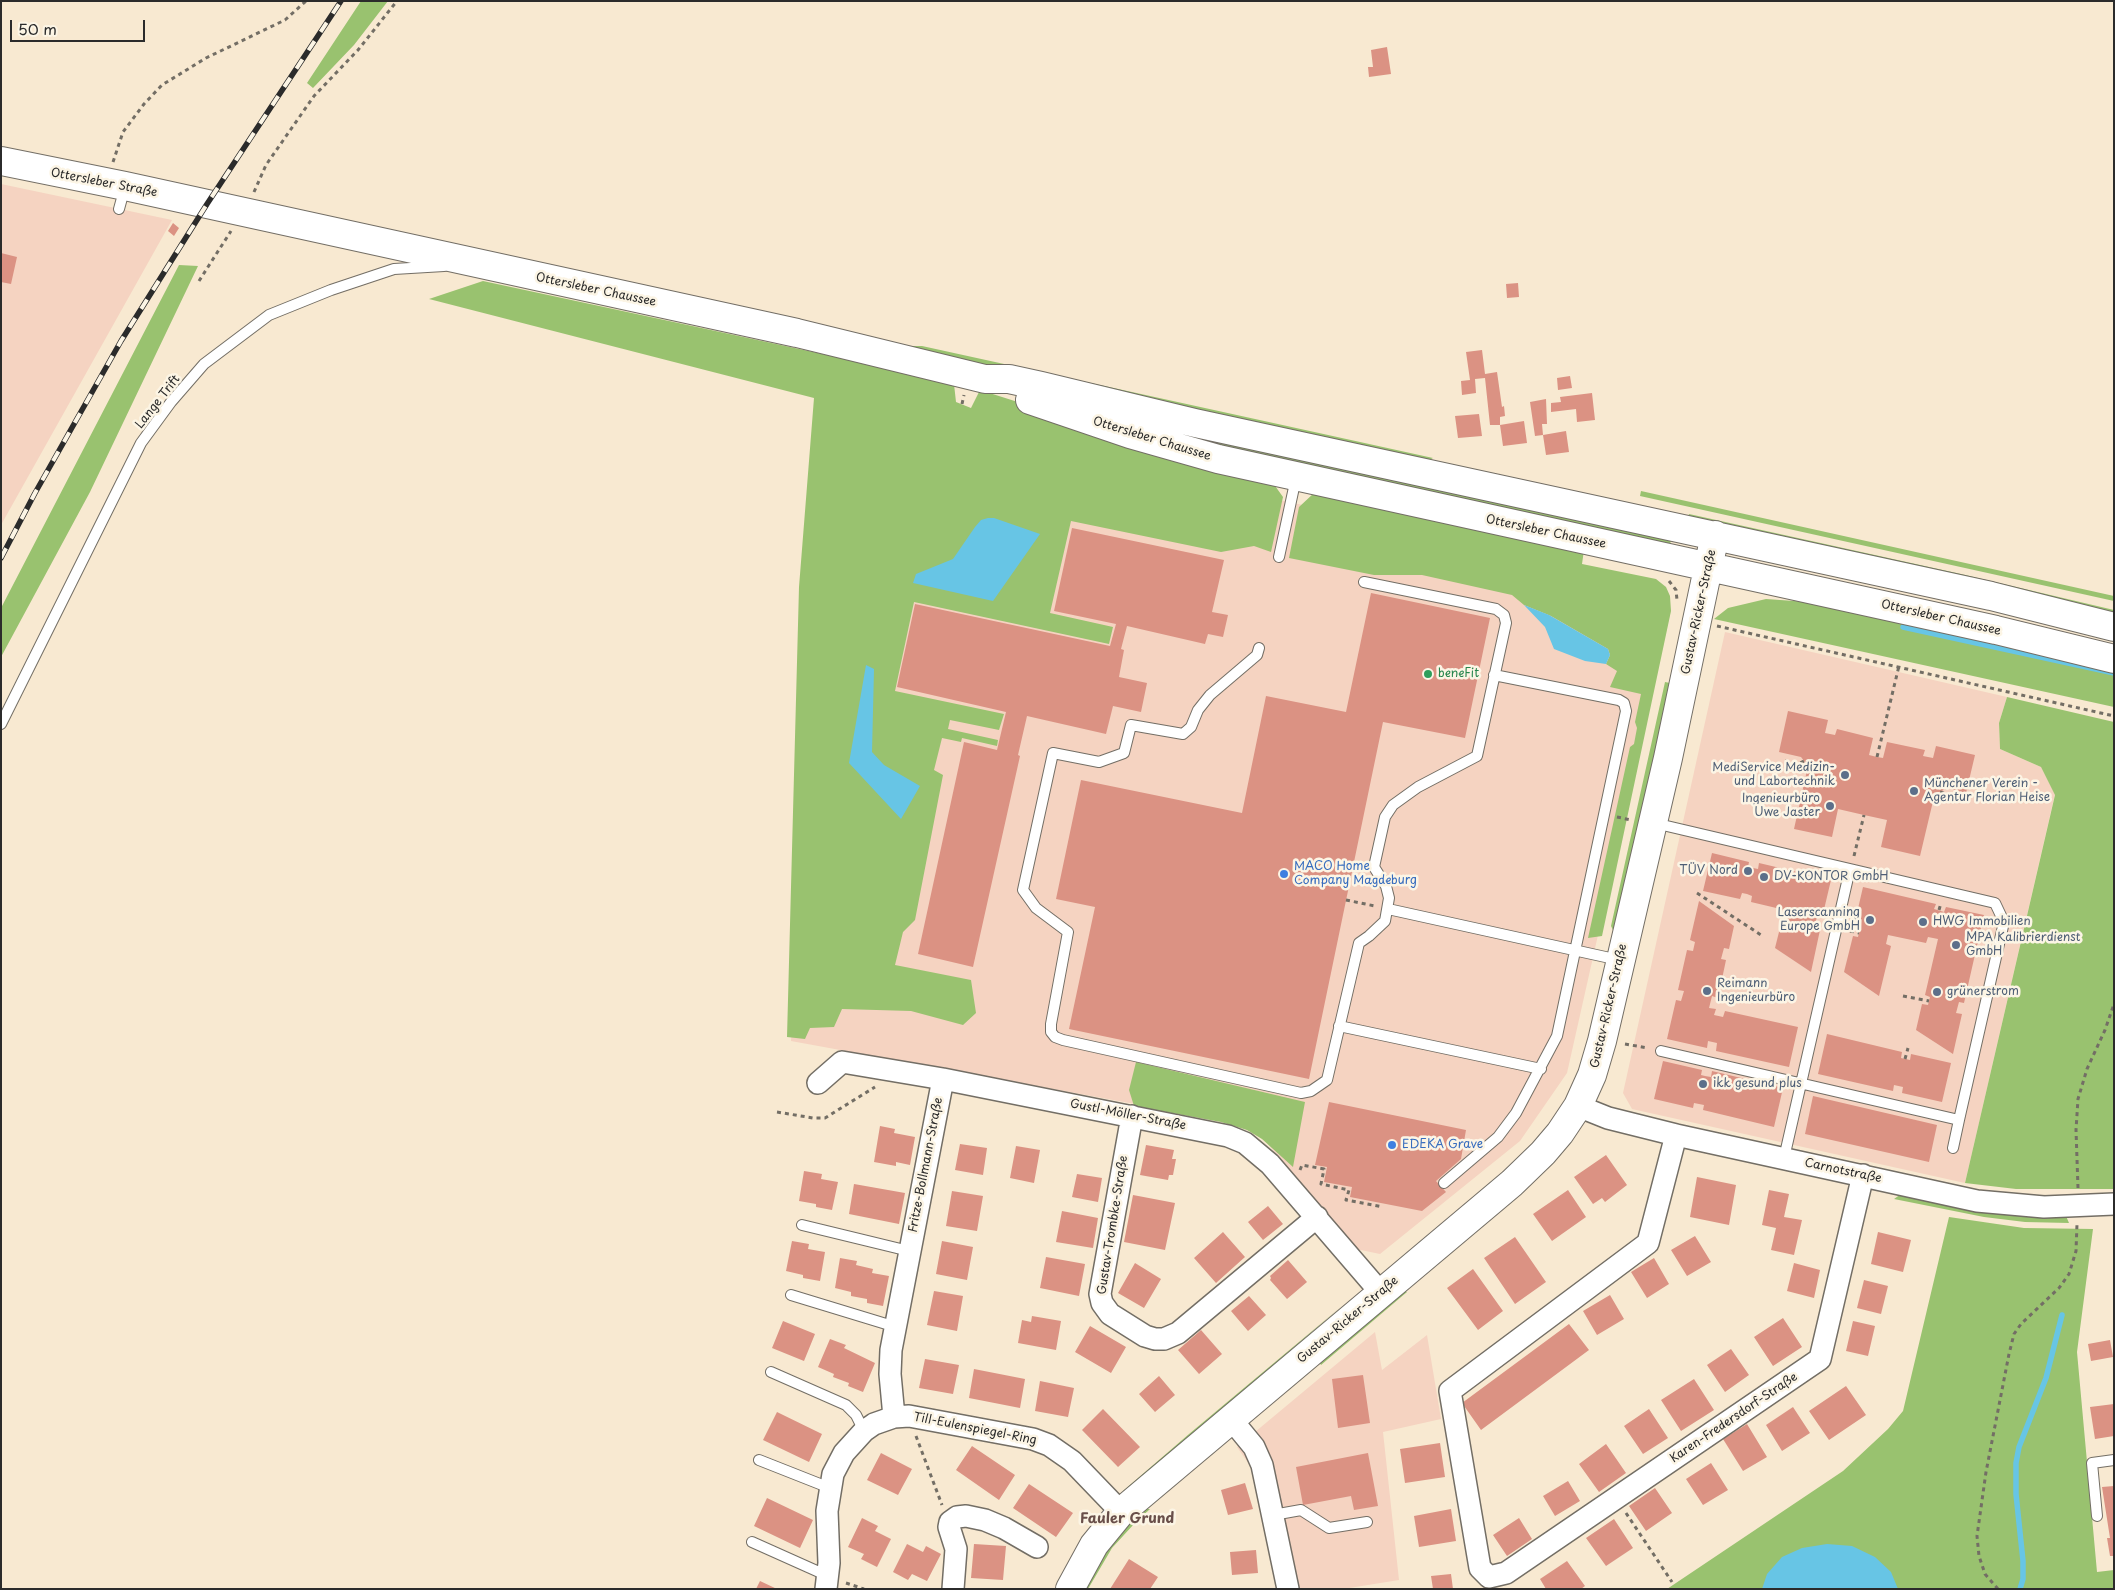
<!DOCTYPE html>
<html>
<head>
<meta charset="utf-8">
<style>
	body { margin:0 }
	#map { position:relative; width:2115px; height:1590px; overflow:hidden; background:#f8e9d1; font-family:"Playpen Sans",sans-serif }
	canvas { display:block }
	.frame { position:absolute; inset:0; border:2px solid #2b2b2b; pointer-events:none }
	.scale { position:absolute; left:10px; top:20px; width:135px; height:22px; box-sizing:border-box; border:2px solid #2b2b2b; border-top:0; padding-left:6px; font-size:15px; line-height:18px; white-space:nowrap; color:#2b2b2b; -webkit-text-stroke:4px #fcf5e5; paint-order:stroke }
</style>
</head>
<body>
<div id="map">
<canvas width="2115" height="1590"></canvas>
<div class="frame"></div>
<div class="scale">50 m</div>
</div>
<script>
const ctx = document.querySelector('canvas').getContext('2d');
ctx.lineJoin = 'round';
function paint(path, color) {
  ctx.fillStyle = color;
  ctx.fill(path, 'evenodd');
}
function poly(rows) {
  const path = new Path2D();
  for (const r of rows) {
    path.moveTo(r[0], r[1]);
    for (let i = 2; i < r.length; i += 2) path.lineTo(r[i], r[i + 1]);
  }
  return path;
}
function strokePath(path, color, width, dash) {
  ctx.strokeStyle = color;
  ctx.lineWidth = width;
  ctx.lineCap = dash ? 'butt' : 'round';
  ctx.setLineDash(dash || []);
  ctx.stroke(path);
}
function drawText(font, color, halo, rows, align = 'center') {
  ctx.font = font + ' "Playpen Sans",sans-serif';
  ctx.lineWidth = 5;
  ctx.setLineDash([]);
  ctx.textBaseline = 'middle';
  ctx.strokeStyle = halo;
  ctx.fillStyle = color;
  for (const [text, x, y, turn = 0] of rows) {
    ctx.save();
    ctx.translate(x, y);
    ctx.rotate((+turn || 0) * Math.PI / 180);
    ctx.textAlign = isNaN(turn) ? turn : align;
    if (halo) ctx.strokeText(text, 0, 0);
    ctx.fillText(text, 0, 0);
    ctx.restore();
  }
}
paint(poly([
	[1,184,172,220,1,525],
	[822,357,1153,473,1654,580,1671,610,1567,1073,1520,1141,1380,1254,1356,1249,1262,1137,1228,1121,791,1041],
	[1725,632,2007,697,1999,723,2000,749,2041,767,2055,794,1965,1183,1632,1109,1623,1093],
	[1375,1332,1382,1370,1427,1335,1441,1419,1383,1432,1399,1580,1343,1589,1283,1589,1265,1503,1251,1467,1237,1447]
]), '#f5d3c1');
paint(poly([
	[361,1,388,1,354,45,313,88,307,83],
	[179,265,198,266,90,492,1,657,1,608],
	[483,281,855,361,954,384,956,402,971,408,980,390,1273,483,1283,497,1271,552,1254,546,1221,552,1071,521,1050,613,1113,627,1109,644,914,602,895,691,1004,714,999,730,950,720,948,729,998,740,997,746,962,738,961,742,942,738,934,770,943,775,915,920,903,932,895,965,971,980,976,1013,963,1025,911,1011,842,1009,834,1027,810,1028,805,1039,787,1037,799,587,814,398,429,299],
	[911,346,922,346,1433,458,1424,463,914,351],
	[1057,397,1672,536,1669,549,1275,463],
	[1641,491,2114,596,2114,601,1640,496],
	[1314,493,1584,550,1582,564,1656,579,1666,587,1670,596,1671,611,1602,936,1588,938,1630,747,1634,744,1637,728,1635,722,1641,694,1610,687,1617,671,1606,664,1610,655,1608,649,1551,616,1524,605,1512,595,1422,575,1374,575,1289,558,1299,507],
	[1689,514,1961,574,2114,610,2114,617,1687,521],
	[1766,599,1808,602,2114,669,2114,707,1714,619,1728,608],
	[1665,682,1670,683,1617,922,1613,930,1611,926],
	[2007,697,2114,722,2114,1189,2016,1189,1965,1183,2055,795,2041,767,2000,749,1999,723],
	[1136,1062,1305,1102,1293,1167,1262,1139,1247,1130,1221,1122,1134,1106,1129,1090],
	[1901,1194,2066,1216,2069,1223,2025,1222,1984,1217,1894,1199],
	[1949,1217,2024,1228,2093,1229,2077,1352,2097,1572,2114,1570,2114,1589,1667,1589,1843,1471,1888,1429,1903,1411],
	[1402,1289,1407,1292,1321,1365,1318,1360],
	[1342,1306,1125,1492,1123,1491,1189,1434],
	[1141,1509,1150,1509,1134,1524,1112,1548,1088,1589,1081,1589,1093,1566]
]), '#99c26f');
paint(poly([
	[988,518,994,518,1040,534,993,601,913,583,916,574,953,559,975,527,981,520],
	[1524,605,1549,615,1608,649,1610,655,1606,664,1585,661,1554,649,1545,627],
	[866,665,874,669,872,752,884,765,920,786,901,819,849,763],
	[1827,1544,1852,1546,1875,1557,1891,1572,1898,1589,1762,1589,1767,1574,1782,1557,1802,1548]
]), '#67c5e5');
strokePath(poly([
	[1903,627,2114,673],
	[2020,1589,2023,1579,2023,1561,2016,1494,2016,1463,2019,1447,2046,1378,2062,1315]
]), '#67c5e5', 5.5);
paint(poly([
	[1387,47,1391,74,1369,77,1368,67,1373,67,1371,50],
	[173,223,179,228,174,236,168,231],
	[1,253,17,257,11,284,1,282],
	[1518,283,1519,297,1507,298,1506,284],
	[1482,350,1485,374,1497,372,1502,407,1504,406,1505,416,1500,417,1500,425,1524,421,1527,443,1503,446,1500,425,1490,425,1485,378,1475,379,1476,393,1462,395,1461,381,1470,380,1466,352],
	[1570,376,1572,388,1558,390,1557,378],
	[1592,393,1595,420,1577,422,1576,409,1551,412,1551,403,1561,402,1560,397],
	[1546,399,1547,424,1542,424,1543,435,1535,436,1530,402],
	[1479,414,1482,436,1458,438,1455,416],
	[1566,431,1569,452,1546,455,1543,435],
	[1072,528,1224,560,1212,612,1228,615,1223,637,1208,634,1205,644,1127,626,1121,649,1124,650,1119,677,1147,683,1141,712,1113,706,1106,734,1027,716,1018,755,1020,756,973,967,918,954,964,742,997,750,1006,712,897,687,915,604,1110,646,1116,624,1054,611],
	[1371,593,1490,618,1465,738,1383,722,1309,1079,1069,1029,1095,907,1056,899,1081,780,1242,813,1266,696,1346,712],
	[1788,711,1828,720,1825,733,1835,735,1837,729,1873,738,1869,755,1877,757,1883,758,1887,742,1925,750,1923,756,1933,758,1936,746,1975,755,1966,793,1946,788,1934,797,1920,856,1881,847,1887,820,1864,815,1838,809,1832,837,1794,829,1808,766,1801,757,1779,752],
	[1712,853,1749,862,1748,867,1758,869,1759,863,1831,880,1822,918,1817,917,1814,928,1820,930,1811,972,1775,948,1782,920,1787,921,1789,911,1751,902,1752,896,1747,894,1742,893,1740,899,1703,891],
	[1863,887,1936,904,1934,909,1944,912,1946,907,1984,915,1964,1003,1959,1002,1956,1013,1962,1014,1953,1054,1916,1030,1922,1004,1928,1005,1930,997,1925,995,1938,939,1928,937,1926,943,1888,935,1886,944,1891,946,1879,996,1844,972,1853,936,1858,937,1860,928,1854,926],
	[1699,901,1734,926,1729,949,1724,948,1721,959,1726,960,1718,998,1712,996,1709,1008,1716,1009,1714,1015,1723,1017,1725,1011,1798,1027,1789,1067,1716,1051,1717,1043,1708,1041,1707,1048,1667,1039,1676,1000,1681,1001,1684,991,1678,990,1687,950,1693,951,1695,942,1690,940],
	[1827,1034,1902,1052,1901,1058,1910,1060,1911,1054,1951,1063,1942,1102,1902,1093,1903,1087,1894,1085,1893,1091,1818,1074],
	[1663,1061,1702,1070,1701,1075,1705,1076,1711,1077,1712,1071,1783,1088,1774,1127,1703,1110,1704,1105,1694,1103,1693,1108,1654,1099],
	[1813,1096,1937,1125,1929,1162,1805,1134],
	[1329,1102,1466,1130,1461,1159,1436,1181,1446,1192,1422,1211,1350,1197,1352,1187,1324,1182,1327,1167,1315,1165],
	[880,1126,895,1129,894,1133,915,1137,910,1165,896,1162,896,1166,874,1162],
	[960,1144,987,1148,983,1175,955,1170],
	[1146,1145,1174,1150,1172,1159,1176,1159,1173,1175,1169,1175,1168,1180,1140,1175],
	[1016,1146,1040,1150,1034,1183,1010,1178],
	[1606,1155,1627,1185,1605,1202,1602,1198,1593,1204,1574,1177],
	[804,1171,822,1174,821,1179,838,1182,832,1210,816,1207,816,1204,799,1201],
	[1077,1174,1102,1178,1098,1202,1072,1197],
	[1697,1177,1736,1185,1729,1225,1690,1217],
	[854,1184,905,1193,899,1224,849,1214],
	[1568,1190,1586,1217,1552,1241,1533,1214],
	[1769,1190,1789,1194,1784,1217,1802,1220,1794,1255,1771,1250,1776,1228,1762,1225],
	[952,1191,983,1196,977,1231,946,1226],
	[1133,1195,1175,1203,1165,1250,1124,1242],
	[1268,1206,1283,1224,1263,1240,1248,1222],
	[1062,1211,1098,1218,1093,1248,1056,1242],
	[1223,1232,1245,1257,1216,1283,1194,1258],
	[1878,1232,1911,1240,1903,1272,1871,1264],
	[1695,1236,1711,1262,1687,1276,1671,1250],
	[1515,1237,1546,1282,1515,1304,1484,1258],
	[792,1241,809,1244,808,1249,825,1252,820,1281,803,1278,803,1275,786,1271],
	[942,1241,973,1247,967,1280,936,1274],
	[1046,1257,1085,1264,1079,1296,1040,1288],
	[840,1258,857,1261,856,1265,873,1269,872,1273,889,1276,883,1306,867,1303,867,1299,851,1296,851,1292,835,1288],
	[1654,1258,1669,1284,1647,1298,1631,1272],
	[1288,1260,1307,1282,1287,1299,1270,1280,1271,1278,1270,1276],
	[1135,1263,1161,1279,1144,1308,1118,1293],
	[1794,1263,1820,1270,1814,1298,1787,1291],
	[1473,1269,1503,1311,1478,1330,1447,1288],
	[1864,1280,1888,1286,1881,1314,1857,1308],
	[934,1291,963,1296,957,1331,927,1325],
	[1610,1295,1624,1319,1597,1335,1583,1311],
	[1249,1296,1266,1315,1248,1331,1231,1311],
	[1032,1316,1061,1321,1056,1350,1018,1343,1022,1320,1031,1322],
	[1783,1318,1802,1347,1773,1366,1754,1337],
	[783,1321,815,1334,804,1361,772,1348],
	[1853,1321,1875,1326,1868,1356,1846,1351],
	[1569,1324,1589,1350,1481,1430,1462,1403],
	[1090,1326,1126,1347,1111,1373,1075,1352],
	[1201,1330,1222,1354,1199,1374,1178,1350],
	[830,1339,846,1345,844,1348,875,1363,863,1392,848,1386,849,1383,833,1377,834,1374,818,1367],
	[2110,1340,2113,1357,2091,1361,2088,1344],
	[1731,1349,1749,1375,1725,1392,1707,1365],
	[925,1359,959,1365,953,1394,919,1388],
	[974,1369,1025,1379,1020,1408,969,1398],
	[1363,1375,1370,1423,1338,1428,1332,1379],
	[1159,1376,1175,1395,1155,1412,1139,1394],
	[1694,1379,1714,1410,1681,1431,1661,1400],
	[1040,1381,1074,1388,1068,1417,1035,1411],
	[1846,1386,1866,1415,1829,1440,1809,1411],
	[2114,1404,2114,1436,2095,1439,2090,1407],
	[1793,1407,1810,1433,1782,1451,1766,1425],
	[1103,1409,1140,1447,1118,1467,1082,1430],
	[1649,1409,1668,1438,1643,1454,1624,1426],
	[777,1412,822,1434,809,1462,763,1440],
	[1747,1424,1767,1457,1743,1471,1723,1439],
	[1440,1443,1445,1477,1405,1483,1400,1449],
	[1606,1444,1626,1473,1599,1492,1579,1464],
	[972,1446,1015,1475,999,1500,956,1470],
	[881,1453,912,1469,898,1495,867,1480],
	[1368,1453,1378,1506,1354,1510,1351,1496,1303,1505,1296,1467],
	[1711,1463,1728,1490,1703,1505,1686,1479],
	[1568,1481,1580,1501,1555,1516,1543,1496],
	[1245,1483,1253,1509,1228,1515,1221,1490],
	[1029,1484,1073,1513,1056,1537,1013,1508],
	[2114,1486,2114,1556,2110,1556,2107,1538,2110,1538,2102,1487],
	[1655,1488,1672,1513,1646,1531,1629,1506],
	[767,1498,813,1520,800,1548,754,1526],
	[1451,1509,1456,1541,1419,1547,1414,1516],
	[862,1518,878,1526,875,1531,891,1539,877,1567,861,1559,864,1554,848,1547],
	[1519,1518,1532,1539,1507,1556,1493,1535],
	[1614,1519,1633,1548,1606,1566,1586,1538],
	[907,1544,923,1552,926,1546,941,1554,927,1581,912,1574,908,1580,893,1572],
	[974,1544,1006,1546,1003,1580,971,1578],
	[1256,1550,1258,1573,1232,1575,1230,1552],
	[1129,1559,1158,1577,1150,1589,1110,1589],
	[1567,1561,1585,1586,1581,1589,1546,1589,1540,1579],
	[1451,1574,1453,1589,1433,1589,1431,1576],
	[760,1581,777,1589,756,1589]
]), '#db9283');
const lane = poly([
	[119,209,125,187],
	[1279,557,1296,478],
	[1259,648,1257,655,1210,695,1198,710,1191,727,1183,734,1131,725,1124,753,1099,762,1053,753,1023,890,1036,908,1068,932,1051,1024,1051,1032,1055,1037,1063,1040,1301,1093,1311,1091,1327,1080,1359,943,1369,936,1385,921,1389,898,1386,886,1374,867,1385,817,1393,805,1418,787,1477,756,1506,623,1504,615,1496,609,1364,582],
	[1,724,141,443,171,402,204,364,269,315,331,290,394,269,444,266],
	[1654,823,1995,903,2004,922,1959,1120,1661,1051],
	[1388,909,1619,960],
	[1339,1026,1541,1069],
	[1953,1148,1959,1120],
	[1784,1158,1850,869],
	[1444,1183,1498,1137,1516,1113,1557,1036,1626,711,1624,703,1619,700,1494,675],
	[802,1225,909,1251],
	[791,1295,896,1327],
	[771,1372,846,1405,856,1415,864,1431],
	[759,1460,830,1488],
	[1273,1515,1301,1510,1329,1528,1367,1522],
	[2097,1516,2092,1463,2114,1460],
	[752,1542,828,1576]
]);
const street = poly([
	[818,1083,842,1062,943,1079,1228,1136,1245,1143,1270,1164,1381,1293],
	[1578,1106,1608,1118,1676,1135,1977,1201,2044,1207,2114,1204],
	[1132,1116,1100,1294,1102,1303,1110,1314,1145,1336,1155,1339,1164,1339,1178,1333,1317,1217],
	[1676,1135,1648,1243,1450,1391,1480,1568,1489,1577,1506,1573,1820,1359,1863,1175],
	[894,1417,890,1374,891,1350,943,1079],
	[1231,1419,1254,1447,1262,1465,1288,1589],
	[826,1589,829,1563,827,1511,833,1474,844,1453,864,1431,874,1424,894,1417,909,1416,1033,1439,1049,1445,1072,1461,1121,1512],
	[953,1589,956,1549,949,1527,950,1522,957,1517,966,1516,985,1520,1004,1528,1037,1547]
]);
const secondary = poly([
	[1,161,125,186,797,333,985,379,1009,379,1041,386,1195,423,1991,596,2114,627],
	[1030,400,1130,434,1218,459,1996,630,2114,659],
	[1070,1589,1094,1545,1121,1512,1512,1183,1543,1153,1560,1133,1578,1106,1592,1075,1602,1041,1668,758,1715,535]
]);
strokePath(lane, '#736e65', 12);
strokePath(street, '#736e65', 24);
strokePath(secondary, '#736e65', 30);
strokePath(poly([
	[113,162,123,132,144,104,162,85,206,58,285,20,306,1],
	[254,192,266,165,314,96,358,50,397,1],
	[199,281,231,231],
	[962,404,964,395],
	[1669,581,1676,590,1677,600],
	[1717,626,2114,716],
	[1877,757,1899,666],
	[1785,761,1798,764,1804,761],
	[1940,792,1953,796,1959,804],
	[1617,817,1631,820],
	[1854,856,1864,815],
	[1697,893,1761,935],
	[1346,900,1375,906],
	[1939,910,1941,903],
	[1850,931,1859,933],
	[1903,996,1929,1001],
	[1625,1044,1648,1048],
	[1905,1059,1908,1048],
	[777,1112,813,1118,825,1118,875,1087],
	[1300,1170,1302,1165,1324,1169,1321,1184,1349,1190,1346,1200,1383,1207],
	[2078,1188,2076,1130,2078,1099,2087,1069,2105,1030,2114,1004],
	[916,1436,942,1505],
	[1626,1513,1672,1582],
	[846,1583,864,1589],
	[1998,1589,1985,1574,1979,1556,1977,1536,1986,1472,2009,1354,2014,1334,2021,1324,2059,1288,2069,1274,2076,1251,2077,1224]
]), '#736e65', 3, [4, 4]);
strokePath(lane, '#fff', 10);
strokePath(street, '#fff', 21);
strokePath(secondary, '#fff', 28);
const rail = poly([
	[1,558,35,493,121,341,207,204,341,1]
]);
strokePath(rail, '#2b2b2b', 5.5);
strokePath(rail, '#fcf5e5', 4, [11]);
for (const [x, y, r, color] of [
	[1428,674,5,"#2e9e5b"],
	[1845,775,5,"#5c6f8a"],
	[1914,791,5,"#5c6f8a"],
	[1830,806,5,"#5c6f8a"],
	[1748,871,5,"#5c6f8a"],
	[1284,874,5,"#3f7fe0"],
	[1764,877,5,"#5c6f8a"],
	[1870,920,5,"#5c6f8a"],
	[1923,922,5,"#5c6f8a"],
	[1956,945,5,"#5c6f8a"],
	[1707,991,5,"#5c6f8a"],
	[1937,992,5,"#5c6f8a"],
	[1703,1084,5,"#5c6f8a"],
	[1392,1145,5,"#3f7fe0"]
]) {
  const dot = new Path2D();
  dot.arc(x, y, r, 0, 2 * Math.PI);
  ctx.fillStyle = color;
  ctx.fill(dot);
  strokePath(dot, '#fcf5e5', 2);
}
drawText('12px', '#2b2b2b', '#fcf5e5', [
	["Ottersleber Straße",104,183,11],
	["Ottersleber Chaussee",596,290,12],
	["Lange Trift",158,402,-52],
	["Ottersleber Chaussee",1152,439,17],
	["Ottersleber Chaussee",1546,532,12],
	["Gustav-Ricker-Straße",1699,612,-78],
	["Ottersleber Chaussee",1941,618,13],
	["Gustav-Ricker-Straße",1609,1006,-77],
	["Gustl-Möller-Straße",1128,1115,11],
	["Fritze-Bollmann-Straße",926,1165,-79],
	["Carnotstraße",1843,1171,12],
	["Gustav-Trombke-Straße",1113,1225,-81],
	["Gustav-Ricker-Straße",1348,1320,-40],
	["Karen-Fredersdorf-Straße",1734,1418,-34],
	["Till-Eulenspiegel-Ring",975,1429,11]
]);
drawText('12px', '#27864d', '#fcf5e5', [
	["beneFit",1438,674]
], 'left');
drawText('12px', '#4e5e75', '#fcf5e5', [
	["MediService Medizin-",1835,768,"right"],
	["und Labortechnik",1835,782,"right"],
	["Münchener Verein -",1924,784],
	["Agentur Florian Heise",1924,798],
	["Ingenieurbüro",1820,799,"right"],
	["Uwe Jaster",1820,813,"right"],
	["TÜV Nord",1738,871,"right"],
	["DV-KONTOR GmbH",1774,877],
	["Laserscanning",1860,913,"right"],
	["Europe GmbH",1860,927,"right"],
	["HWG Immobilien",1933,922],
	["MPA Kalibrierdienst",1966,938],
	["GmbH",1966,952],
	["Reimann",1717,984],
	["Ingenieurbüro",1717,998],
	["grünerstrom",1947,992],
	["ikk gesund plus",1713,1084]
], 'left');
drawText('12px', '#366cbe', '#fcf5e5', [
	["MACO Home",1294,867],
	["Company Magdeburg",1294,881],
	["EDEKA Grave",1402,1145]
], 'left');
drawText('bold 14px', '#694f4a', '#fcf5e5', [
	["Fauler Grund",1127,1519]
]);
</script>
</body>
</html>
